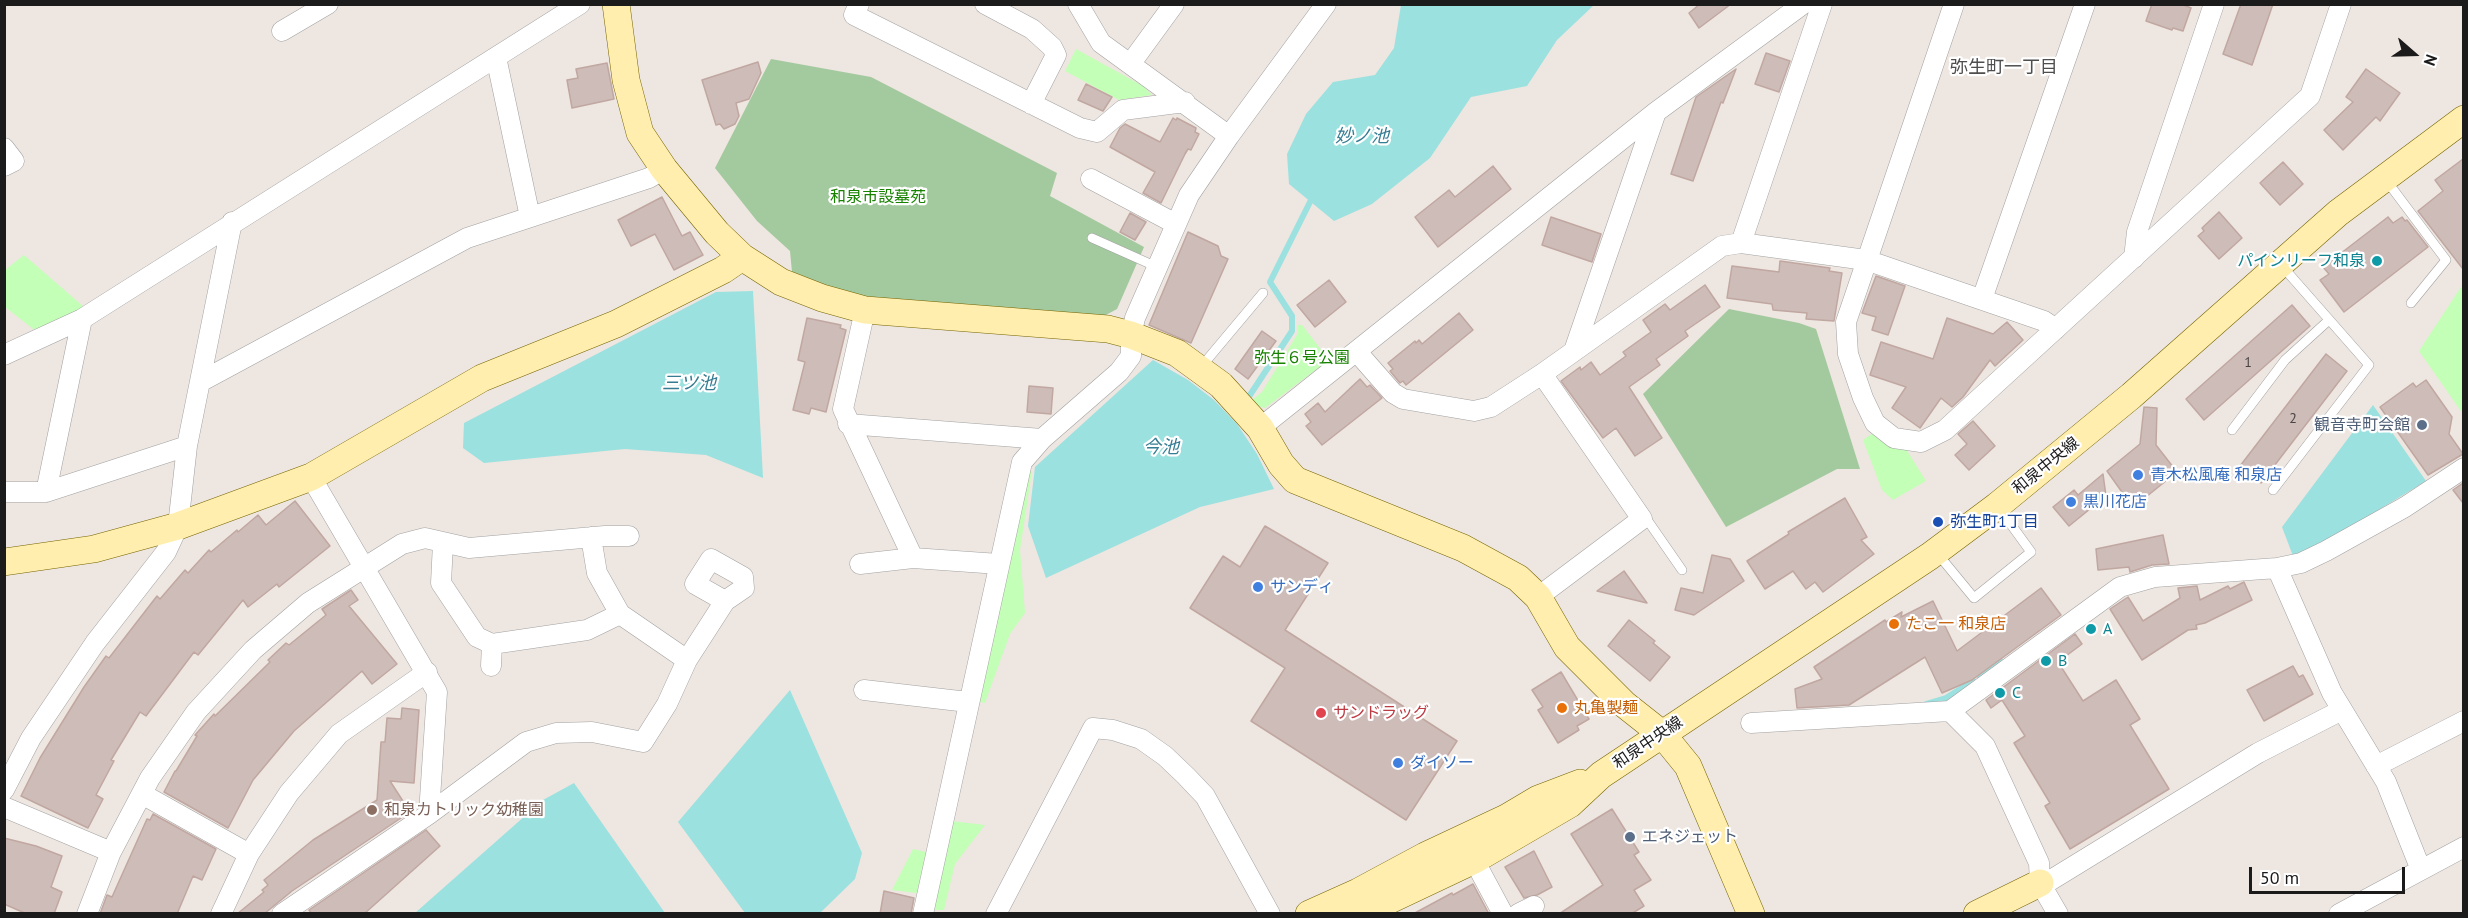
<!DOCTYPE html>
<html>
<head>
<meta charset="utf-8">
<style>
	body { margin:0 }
	#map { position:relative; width:2468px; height:918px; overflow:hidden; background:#eee6e0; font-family:"PT Sans",sans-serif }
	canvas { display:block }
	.frame { position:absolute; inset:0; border:6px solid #1b1b1b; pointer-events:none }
	.north { position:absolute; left:2384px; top:24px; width:60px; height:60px; -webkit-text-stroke:4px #fff; paint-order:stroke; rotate:110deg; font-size:16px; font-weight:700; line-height:24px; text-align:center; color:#1b1b1b }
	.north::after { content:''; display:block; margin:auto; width:21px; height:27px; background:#1b1b1b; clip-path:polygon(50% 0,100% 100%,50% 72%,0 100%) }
	.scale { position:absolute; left:2249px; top:867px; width:156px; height:27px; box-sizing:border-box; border:3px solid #1b1b1b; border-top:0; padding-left:8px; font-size:18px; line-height:21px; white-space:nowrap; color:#1b1b1b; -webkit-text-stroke:4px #fff; paint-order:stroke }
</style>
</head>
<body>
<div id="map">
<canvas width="2468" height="918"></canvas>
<div class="frame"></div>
<div class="north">N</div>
<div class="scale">50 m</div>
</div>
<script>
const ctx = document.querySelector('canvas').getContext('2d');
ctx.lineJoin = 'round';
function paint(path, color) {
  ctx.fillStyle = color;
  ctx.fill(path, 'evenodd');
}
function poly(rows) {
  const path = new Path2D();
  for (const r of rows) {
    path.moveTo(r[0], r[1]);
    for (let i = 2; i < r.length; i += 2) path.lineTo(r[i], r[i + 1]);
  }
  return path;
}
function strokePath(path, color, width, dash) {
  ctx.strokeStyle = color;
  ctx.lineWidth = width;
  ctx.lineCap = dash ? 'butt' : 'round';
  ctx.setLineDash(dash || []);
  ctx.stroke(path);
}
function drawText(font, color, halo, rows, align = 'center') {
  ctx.font = font + ' "PT Sans","Noto Sans JP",sans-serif';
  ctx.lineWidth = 4.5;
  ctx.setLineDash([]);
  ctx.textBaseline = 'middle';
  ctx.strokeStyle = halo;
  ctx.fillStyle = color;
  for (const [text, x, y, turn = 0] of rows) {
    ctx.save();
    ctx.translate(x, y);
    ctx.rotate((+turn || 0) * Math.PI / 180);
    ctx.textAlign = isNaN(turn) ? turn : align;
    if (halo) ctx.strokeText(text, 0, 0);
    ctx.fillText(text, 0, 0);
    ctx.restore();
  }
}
paint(poly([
	[771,59,871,77,1057,173,1050,196,1144,247,1117,309,1104,316,860,299,792,272,790,251,757,221,715,168],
	[1729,309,1799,323,1816,329,1860,469,1837,469,1726,527,1643,394]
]), '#a3c99e');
paint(poly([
	[1076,49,1143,86,1152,95,1119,100,1065,71],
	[24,255,84,307,37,332,5,307,5,270],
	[2463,284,2463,414,2419,351],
	[1298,325,1302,325,1329,360,1265,408,1254,405,1251,401,1262,392,1298,333],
	[1873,433,1906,449,1926,481,1893,500,1882,490,1863,440],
	[1028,468,1032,471,1020,550,1025,613,1010,634,985,703,977,701],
	[951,821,985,825,955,864,944,910,933,910],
	[913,849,926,852,917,893,892,890]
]), '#c3ffb6');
paint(poly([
	[1401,5,1594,5,1557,40,1527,86,1471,97,1430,158,1372,204,1334,221,1289,184,1287,154,1306,114,1333,82,1375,75,1394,48],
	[753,291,763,478,706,455,625,449,484,463,463,448,464,423,716,292],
	[1153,360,1188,380,1214,400,1237,424,1257,454,1274,489,1200,507,1046,578,1028,526,1035,467],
	[2373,405,2426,481,2326,542,2293,556,2282,527],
	[790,690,862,853,855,879,820,913,745,913,678,822],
	[574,783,665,913,415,913,543,800]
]), '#9be1df');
strokePath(poly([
	[1248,398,1292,331,1292,316,1270,282,1314,194],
	[1980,677,2001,662],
	[1926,704,1946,698,1973,681]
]), '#9be1df', 6);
const building = poly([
	[1700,4,1731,4,1699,28,1689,13,1700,4],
	[2152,4,2181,4,2191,8,2183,31,2173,28,2172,30,2146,21,2152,4],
	[2241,4,2273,4,2252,65,2223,54,2241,4],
	[1766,53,1790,61,1779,92,1755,84,1766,53],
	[758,62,761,73,749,99,736,103,739,116,735,124,724,129,720,124,716,125,702,80,758,62],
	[607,63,614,99,572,108,567,80,578,78,576,69,607,63],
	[1736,69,1723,103,1721,102,1693,181,1671,174,1696,97,1736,69],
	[2366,69,2400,93,2380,121,2376,117,2343,150,2324,130,2353,102,2346,97,2366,69],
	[1086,84,1112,97,1103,111,1078,100,1086,84],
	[1173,118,1176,120,1177,118,1196,128,1195,132,1199,134,1191,150,1188,149,1185,154,1161,203,1143,193,1155,172,1110,147,1120,128,1125,124,1160,142,1173,118],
	[2463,159,2463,269,2418,211,2443,191,2435,180,2463,159],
	[2283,162,2303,184,2280,205,2260,183,2283,162],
	[1493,166,1511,189,1438,247,1415,217,1449,190,1455,197,1493,166],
	[662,197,682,236,690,232,703,255,674,270,655,234,631,246,618,220,662,197],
	[2219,212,2242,238,2219,259,2198,236,2204,231,2202,228,2219,212],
	[1130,213,1146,222,1135,240,1120,232,1130,213],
	[1551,217,1601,234,1592,262,1542,245,1551,217],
	[2388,217,2393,223,2402,217,2405,221,2407,220,2428,247,2344,312,2320,280,2329,274,2323,267,2388,217],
	[1188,232,1218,246,1221,256,1228,259,1191,343,1149,325,1188,232],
	[1780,261,1830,268,1829,271,1842,273,1834,321,1806,319,1807,313,1773,310,1772,304,1727,298,1732,266,1779,272,1780,261],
	[1876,276,1905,286,1888,335,1872,330,1876,317,1862,313,1876,276],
	[1329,280,1346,302,1315,327,1297,305,1329,280],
	[1705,285,1720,307,1685,331,1688,336,1656,359,1660,365,1629,387,1662,438,1635,456,1616,428,1603,438,1561,381,1580,367,1581,370,1591,362,1600,375,1626,356,1623,352,1651,332,1643,320,1665,304,1670,310,1705,285],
	[2292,305,2310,326,2204,420,2186,399,2292,305],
	[1459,313,1473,330,1406,385,1403,381,1400,383,1390,371,1393,369,1388,363,1415,341,1416,343,1419,340,1422,344,1459,313],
	[807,318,841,325,840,328,846,330,826,412,811,408,809,414,793,410,805,362,798,360,807,318],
	[1947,318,1993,334,2007,322,2023,340,1995,366,1990,360,1963,397,1952,407,1941,398,1920,428,1892,408,1906,387,1870,375,1881,342,1933,359,1947,318],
	[1262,331,1276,341,1248,379,1235,369,1262,331],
	[2326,354,2347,371,2261,483,2240,466,2326,354],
	[1360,379,1367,387,1370,385,1382,398,1322,445,1306,426,1311,422,1305,414,1318,403,1325,412,1360,379],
	[2426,380,2452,417,2449,434,2463,454,2428,475,2380,407,2413,383,2416,387,2426,380],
	[1029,386,1053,388,1051,414,1027,412,1029,386],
	[2144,407,2157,408,2156,445,2177,472,2136,505,2132,500,2129,502,2107,471,2140,444,2144,407],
	[1973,421,1995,446,1969,470,1955,455,1967,444,1958,434,1973,421],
	[2103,474,2106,496,2069,526,2053,507,2074,490,2078,495,2103,474],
	[2463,483,2463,503,2453,490,2463,483],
	[1845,498,1867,537,1861,540,1874,554,1823,592,1815,582,1806,589,1793,571,1765,589,1747,561,1789,534,1788,532,1845,498],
	[295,501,330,546,279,587,277,584,248,607,243,600,198,655,194,652,146,716,140,712,111,760,114,761,96,795,103,799,88,828,21,796,40,758,84,687,106,656,109,658,157,596,160,599,185,570,188,573,209,550,211,552,237,530,238,532,258,515,266,525,295,501],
	[1265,526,1328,563,1285,630,1457,741,1406,820,1251,721,1285,668,1190,608,1223,556,1240,567,1265,526],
	[2163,535,2169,564,2152,565,2130,572,2129,567,2098,570,2096,549,2163,535],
	[1712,555,1730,559,1744,581,1694,615,1675,610,1681,588,1703,593,1712,555],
	[1624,571,1647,603,1597,591,1624,571],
	[2244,582,2252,600,2205,623,2196,625,2197,629,2188,630,2142,660,2110,609,2128,597,2143,621,2180,598,2178,588,2197,586,2200,600,2228,586,2230,589,2244,582],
	[2041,588,2061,615,1972,680,1942,693,1925,657,1849,705,1797,708,1795,689,1822,679,1814,667,1885,620,1886,622,1902,612,1901,617,1933,601,1957,651,2041,588],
	[351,590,358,600,349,606,397,664,372,684,362,671,294,731,253,780,228,828,164,792,175,771,176,771,197,736,195,735,214,714,215,716,270,662,268,660,286,643,289,645,326,615,322,609,351,590],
	[1629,620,1655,641,1653,643,1670,657,1650,681,1608,646,1629,620],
	[2075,634,2082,644,2058,662,2083,701,2116,680,2140,719,2130,725,2169,789,2070,849,2045,806,2050,803,2014,743,2025,736,2002,700,1991,708,1986,700,2075,634],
	[2293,666,2299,677,2303,675,2313,694,2264,721,2247,690,2293,666],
	[1561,672,1589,719,1577,726,1579,730,1558,743,1538,710,1543,707,1532,690,1561,672],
	[402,708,419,710,414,783,390,781,410,812,292,891,264,914,237,914,264,892,262,890,268,885,264,880,313,840,377,800,381,742,385,742,387,718,401,719,402,708],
	[1612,809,1639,852,1634,855,1651,880,1634,890,1644,906,1631,914,1559,914,1603,885,1571,834,1612,809],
	[153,814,216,849,202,880,193,876,177,914,100,914,107,895,112,897,147,819,150,820,153,814],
	[426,830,440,846,364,914,312,914,309,910,426,830],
	[4,838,36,846,62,856,51,887,62,892,54,914,27,914,4,904,4,838],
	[1534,851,1552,887,1537,895,1524,898,1505,867,1534,851],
	[1473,884,1489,914,1413,914,1452,893,1453,895,1473,884],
	[884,891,914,898,911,914,880,914,884,891]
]);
paint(building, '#cebcb9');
strokePath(building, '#c1a7a1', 1.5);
const lane = poly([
	[2386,180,2446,260,2411,303],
	[1092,238,1157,267],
	[1201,367,1263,293],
	[2232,430,2285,360,2329,320],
	[2273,490,2369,365,2282,266],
	[1642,519,1648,521,1682,570],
	[1937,553,1974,598,2031,552,1999,508]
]);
const street = poly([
	[859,4,854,15,1080,128,1097,132,1123,110,1185,102],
	[985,4,1032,29,1052,47,1056,55,1031,104],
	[1078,4,1101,43,1229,136],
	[1954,4,1846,322,1848,354,1863,398,1875,423,1894,438,1921,442,1945,430,2310,96,2341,4],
	[282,31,328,4],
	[496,57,530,217],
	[1131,63,1174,4],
	[4,148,14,161,4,166],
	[1091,179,1176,224],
	[1741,243,1822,4],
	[2134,258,2137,232,2214,4],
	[1982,299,2085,4],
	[865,310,843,409,913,558],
	[1575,348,1656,112],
	[1357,352,1393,393,1403,399,1474,411,1491,407,1542,374,1722,246,1741,243,1866,260,2044,321,2056,329],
	[4,355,82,319,580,4],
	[200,382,467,238,649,178,664,169],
	[848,424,1042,439],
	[1260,428,1656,112,1803,4],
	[4,492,46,492,187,446],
	[46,492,82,319],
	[591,537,597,573,620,614,687,660],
	[443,543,441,583,477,637,492,644,587,630,620,614],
	[860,564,913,558,999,564],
	[2277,568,2332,693,2386,782,2421,870],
	[1538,597,1642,519,1542,374],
	[491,666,492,644],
	[864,690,968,702],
	[1950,711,2120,587,2155,577,2277,568,2301,563,2326,551,2405,507,2464,468],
	[1751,723,1950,711,1985,746,2039,863,2040,883,2058,914],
	[2376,766,2464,721],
	[4,790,31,738,95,643,166,552,178,526,187,446,232,222],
	[142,794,249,854],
	[4,807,111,852],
	[429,814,526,742,556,733,592,732,643,742,667,704,687,660,725,601,744,588,743,577,711,559,695,584,725,601],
	[1474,860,1503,914],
	[2040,883,2051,880,2258,753,2342,710],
	[87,914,111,852,150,778,196,712,253,650,308,603,402,544,425,538,469,548,605,536,629,536],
	[221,914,249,854,289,793,339,734,427,672],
	[282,914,429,814,437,692,311,477],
	[923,914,1022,462,1042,439,1119,372,1131,356,1131,335,1135,318,1189,195,1229,136,1326,4],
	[996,914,1093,728,1113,730,1141,739,1165,756,1186,776,1205,796,1270,914],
	[1518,914,1534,906],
	[2339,914,2464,847]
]);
const secondary = poly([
	[616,4,626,80,640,133,664,169,717,233,742,257,781,282,822,298,865,310,1108,329,1131,335,1177,353,1221,385,1260,428,1281,464,1295,480,1463,548,1518,578,1538,597,1567,647,1624,704,1662,734,1688,766,1751,914],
	[4,562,94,549,178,526,311,477,482,378,616,324,723,270,742,257],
	[1309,914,1358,892,1425,856,1506,818,1538,799,1580,783],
	[1360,914,1474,860,1570,804,1601,775,1930,556,1997,506,2131,396,2338,213,2464,119],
	[1977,914,2040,883]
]);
strokePath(lane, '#a2a2a2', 10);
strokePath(street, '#a2a2a2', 21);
strokePath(secondary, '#756400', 28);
strokePath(lane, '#fff', 9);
strokePath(street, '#fff', 20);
strokePath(secondary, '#ffeead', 27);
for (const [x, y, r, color] of [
	[2377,261,6,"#0f9aa8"],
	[2422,425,6,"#5c6f8a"],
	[2138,475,6,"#3f7fe0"],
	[2071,502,6,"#3f7fe0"],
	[1938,522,6,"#1a4fb4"],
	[1258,587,6,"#3f7fe0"],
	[1894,624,6,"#e8710a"],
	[2091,629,6,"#0f9aa8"],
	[2046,661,6,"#0f9aa8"],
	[2000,693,6,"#0f9aa8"],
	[1562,708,6,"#e8710a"],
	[1321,713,6,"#e0444e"],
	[1398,763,6,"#3f7fe0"],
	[372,810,6,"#8d6e63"],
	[1630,837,6,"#5c6f8a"]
]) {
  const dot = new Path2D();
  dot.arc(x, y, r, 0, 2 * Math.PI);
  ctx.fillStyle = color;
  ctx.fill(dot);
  strokePath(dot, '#fff', 2);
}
drawText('14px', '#484342', null, [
	["1",2248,363],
	["2",2293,419]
]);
drawText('16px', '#178200', '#fff', [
	["和泉市設墓苑",878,197],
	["弥生６号公園",1302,358]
]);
drawText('16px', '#0d838f', '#fff', [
	["パインリーフ和泉",2365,261,"right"],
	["A",2103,629],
	["B",2058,661],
	["C",2012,693]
], 'left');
drawText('16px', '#4e5e75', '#fff', [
	["観音寺町会館",2410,425],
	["エネジェット",1642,837,"left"]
], 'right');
drawText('16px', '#1b1b1b', '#fff', [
	["和泉中央線",2046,466,-39],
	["和泉中央線",1648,743,-34]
]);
drawText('16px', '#366cbe', '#fff', [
	["青木松風庵 和泉店",2150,475],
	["黒川花店",2083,502],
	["サンディ",1270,587],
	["ダイソー",1410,763]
], 'left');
drawText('16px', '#164399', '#fff', [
	["弥生町1丁目",1950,522]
], 'left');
drawText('16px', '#c56008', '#fff', [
	["たこ一 和泉店",1906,624],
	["丸亀製麺",1574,708]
], 'left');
drawText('16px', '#be3a42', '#fff', [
	["サンドラッグ",1333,713]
], 'left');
drawText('16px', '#785e54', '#fff', [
	["和泉カトリック幼稚園",384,810]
], 'left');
drawText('18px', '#4e4e4e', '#fff', [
	["弥生町一丁目",2004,68]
]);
drawText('italic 18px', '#367c93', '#fff', [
	["妙ノ池",1362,137],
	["三ツ池",689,384],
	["今池",1161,448]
]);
</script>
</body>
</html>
